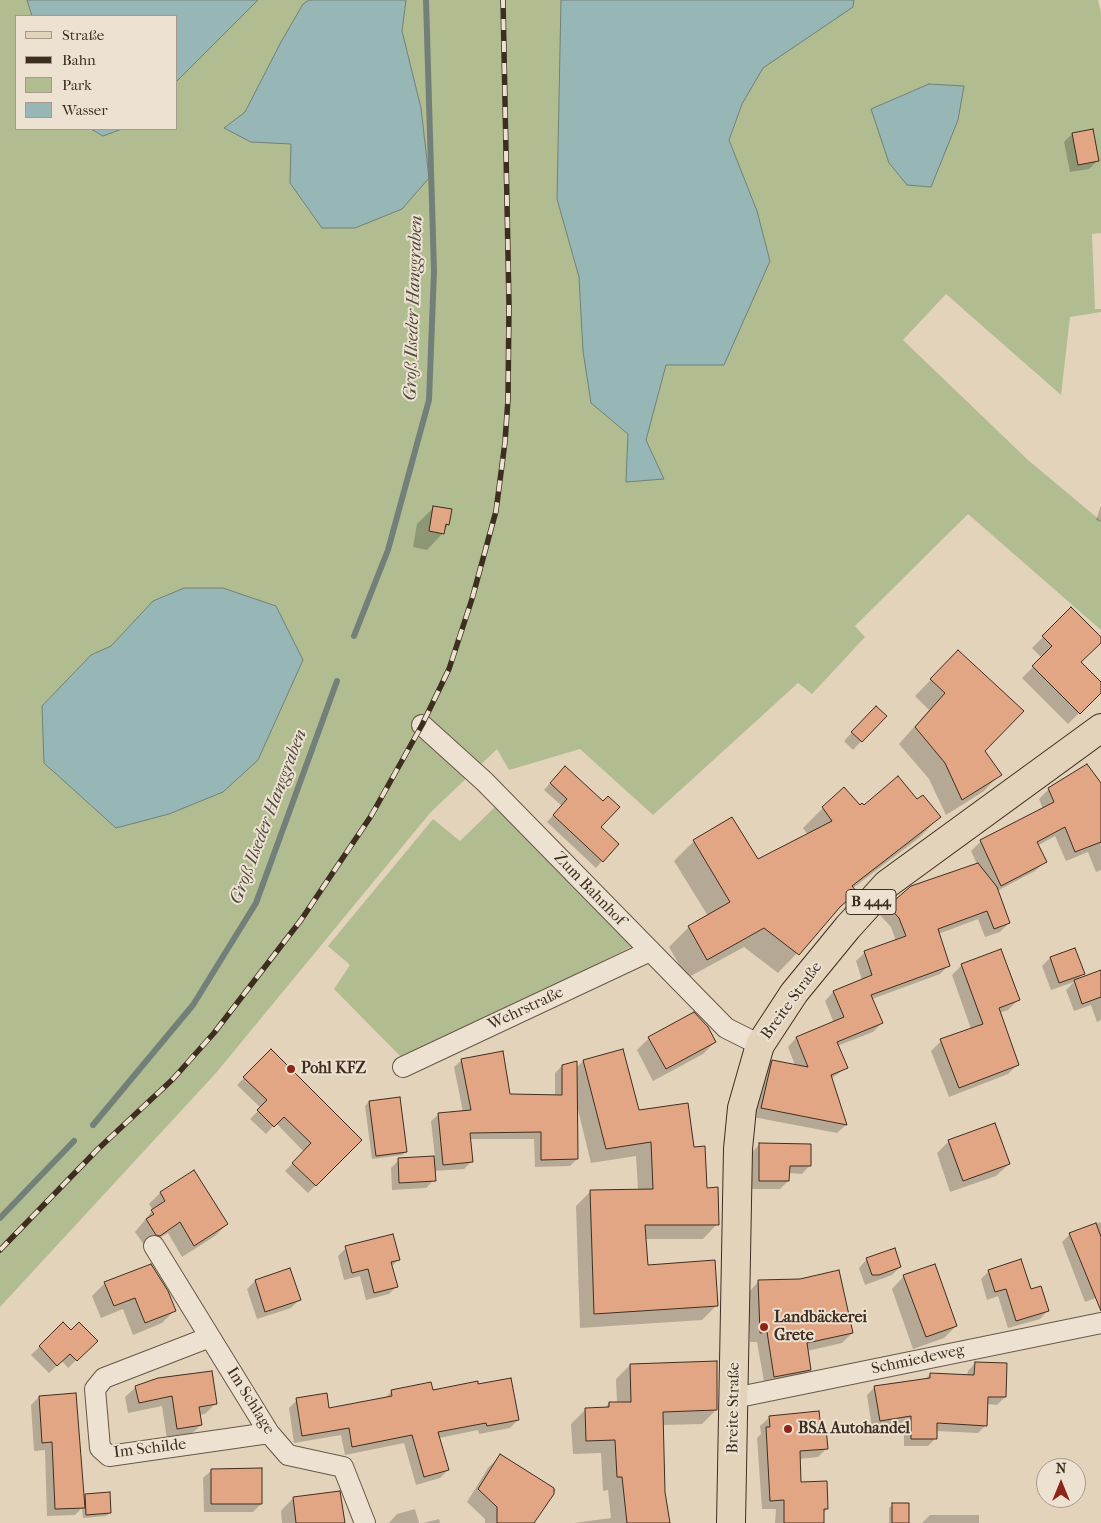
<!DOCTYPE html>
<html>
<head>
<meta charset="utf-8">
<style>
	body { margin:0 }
	#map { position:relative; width:1101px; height:1523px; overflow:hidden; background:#e3d3ba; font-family:"IM FELL French Canon",serif }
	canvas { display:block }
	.legend { position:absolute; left:15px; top:15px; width:162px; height:115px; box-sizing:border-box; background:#ede2d2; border:1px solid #a79a8b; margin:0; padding:6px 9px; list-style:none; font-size:15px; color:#3f2e20 }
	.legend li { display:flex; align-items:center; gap:10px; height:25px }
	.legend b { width:25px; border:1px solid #a79a8b }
	.north { position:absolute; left:1036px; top:1458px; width:50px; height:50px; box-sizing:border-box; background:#ede2d2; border:1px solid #a79a8b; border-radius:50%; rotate:0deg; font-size:14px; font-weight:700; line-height:20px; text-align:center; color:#3f2e20 }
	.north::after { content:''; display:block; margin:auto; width:18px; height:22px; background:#8f2418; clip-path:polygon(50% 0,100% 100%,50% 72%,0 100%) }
</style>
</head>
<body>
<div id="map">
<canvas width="1101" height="1523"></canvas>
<ul class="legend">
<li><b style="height:6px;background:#e3d3ba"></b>Straße</li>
<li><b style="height:6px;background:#3f2e20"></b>Bahn</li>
<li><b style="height:14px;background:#b1bd91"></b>Park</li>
<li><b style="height:14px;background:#96b7b5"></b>Wasser</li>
</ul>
<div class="north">N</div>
</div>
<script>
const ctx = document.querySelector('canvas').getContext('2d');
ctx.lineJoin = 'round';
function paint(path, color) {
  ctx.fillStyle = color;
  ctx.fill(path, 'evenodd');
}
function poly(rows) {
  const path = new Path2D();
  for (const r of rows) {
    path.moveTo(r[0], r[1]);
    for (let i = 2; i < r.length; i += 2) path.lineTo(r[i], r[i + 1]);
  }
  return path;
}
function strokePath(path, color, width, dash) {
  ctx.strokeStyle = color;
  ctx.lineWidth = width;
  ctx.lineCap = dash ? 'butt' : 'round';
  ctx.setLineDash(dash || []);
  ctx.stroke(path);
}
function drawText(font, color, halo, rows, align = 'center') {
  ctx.font = font + ' "IM FELL French Canon",serif';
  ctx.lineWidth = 4;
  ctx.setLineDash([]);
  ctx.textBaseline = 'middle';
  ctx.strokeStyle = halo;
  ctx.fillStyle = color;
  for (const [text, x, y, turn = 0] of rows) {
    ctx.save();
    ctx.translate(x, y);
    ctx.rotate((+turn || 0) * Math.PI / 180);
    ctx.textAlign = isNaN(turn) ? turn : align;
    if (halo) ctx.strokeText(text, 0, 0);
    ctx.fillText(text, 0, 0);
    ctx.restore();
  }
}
paint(poly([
	[0,0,1098,0,1101,13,1101,233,1092,234,1095,309,1101,309,1101,312,1070,317,1061,395,946,294,903,340,1028,460,1101,521,1101,630,968,514,855,626,865,637,812,694,798,683,653,815,580,749,509,770,497,749,430,813,216,1073,0,1307],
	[16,16,176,16,176,129,16,129],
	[497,805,633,946,404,1060,334,989,350,965,328,946,433,819,460,841]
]), '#b1bd91');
const water = poly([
	[27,0,258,0,176,82,176,16,32,16,27,0],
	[309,0,406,0,402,31,421,108,429,178,402,209,355,228,322,228,290,183,291,144,251,142,224,128,245,112,281,42,303,4,309,0],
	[561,0,854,0,853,7,763,68,742,104,729,140,757,211,770,261,724,365,666,365,646,440,664,479,626,482,628,434,591,403,583,351,579,277,557,199,561,0],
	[929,84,964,86,958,120,931,187,907,185,889,163,871,109,929,84],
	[91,129,122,129,103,136,91,129],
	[184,588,223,588,276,606,303,660,258,760,223,792,169,814,116,828,44,763,42,706,91,655,111,646,153,601,184,588]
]);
paint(water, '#96b7b5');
strokePath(water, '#738079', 1);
paint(poly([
	[1072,134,1098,160,1089,169,1070,172,1064,142],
	[1101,506,1101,522,1096,520],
	[434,507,448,524,443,533,427,550,413,547,417,524],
	[1071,609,1101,638,1101,641,1080,662,1101,684,1101,691,1068,724,1022,678,1042,658,1032,648],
	[958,652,984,751,1000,774,984,791,946,815,929,779,899,744,929,710,915,696],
	[876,707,885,716,853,750,844,741],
	[558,774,599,827,602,861,596,868,547,822,562,806,544,790],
	[1101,785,1101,870,1096,872,1088,852,1066,861,1055,836,1037,846,1045,862,1035,871,997,891,1009,923,1000,932,985,937,978,919,938,934,949,965,940,974,872,999,882,1023,873,1032,837,1046,846,1068,831,1079,846,1125,837,1133,753,1117,764,1070,772,1061,795,1065,788,1047,796,1038,834,1023,825,1001,833,992,862,980,856,961,865,952,896,941,891,927,880,915,889,907,977,864,971,851,981,841,1043,809,1039,799,1049,789],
	[917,801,939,817,920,837,853,888,855,892,778,973,744,947,687,978,669,947,689,927,708,916,674,861,694,841,731,819,758,860,808,835,803,828,823,808,860,807],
	[1074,949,1083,973,1076,981,1101,972,1101,1020,1097,1022,1091,1005,1074,1011,1066,990,1074,982,1051,990,1042,966,1050,958],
	[962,965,1018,1000,1008,1010,999,1013,1018,1064,1008,1074,949,1097,931,1051,941,1041,971,1029,952,975],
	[649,1038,715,1042,703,1054,653,1081,637,1050],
	[271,1051,361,1140,308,1193,285,1171,304,1152,276,1123,266,1134,250,1119,261,1108,237,1085],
	[462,1060,509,1096,555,1096,555,1073,562,1066,576,1068,583,1061,638,1112,693,1148,717,1224,703,1239,645,1239,647,1266,717,1305,702,1320,580,1328,576,1206,591,1191,638,1190,636,1156,591,1163,578,1110,577,1159,570,1166,535,1167,534,1139,470,1139,472,1161,464,1169,434,1171,434,1180,426,1188,392,1190,391,1168,399,1160,435,1158,431,1121,439,1114,463,1112,454,1067],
	[399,1098,406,1152,402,1155,372,1159,365,1106,369,1102],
	[949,1141,1009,1164,996,1176,950,1192,937,1153],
	[760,1144,810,1165,802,1174,788,1173,788,1181,780,1189,751,1189,752,1152],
	[194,1172,227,1224,215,1236,182,1257,168,1233,145,1246,135,1232,153,1210,149,1204,160,1193],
	[1101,1222,1101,1296,1085,1302,1062,1242,1070,1234],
	[346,1248,399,1259,391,1267,397,1286,389,1294,366,1300,360,1276,344,1280,338,1256],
	[867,1259,900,1267,892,1275,865,1285,859,1268],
	[289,1269,299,1300,291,1308,257,1319,247,1289,255,1281],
	[989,1271,1030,1291,1048,1310,1040,1319,1008,1328,998,1296,987,1300,981,1279],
	[904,1276,956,1326,944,1338,913,1349,892,1289],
	[759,1281,852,1333,842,1343,807,1351,810,1370,800,1380,765,1387,757,1342,750,1342,749,1292],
	[105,1283,174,1311,162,1323,133,1335,123,1309,101,1318,92,1296],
	[63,1324,71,1332,96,1341,68,1368,62,1361,49,1373,31,1355],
	[975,1363,1005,1397,997,1405,987,1404,986,1425,978,1433,936,1431,936,1438,928,1446,904,1446,904,1423,872,1428,867,1395,875,1387,925,1380,930,1374,967,1376,968,1371],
	[630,1365,716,1410,702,1424,662,1425,664,1492,669,1523,574,1523,611,1518,608,1490,603,1491,601,1453,573,1454,571,1424,585,1410,604,1409,609,1403,617,1403,616,1379],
	[477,1386,518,1420,510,1428,479,1434,478,1430,439,1438,448,1470,440,1478,416,1485,404,1443,345,1455,341,1435,294,1443,289,1408,297,1400,328,1410,384,1399,392,1391,432,1391],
	[136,1387,216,1403,205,1414,199,1415,201,1425,190,1435,167,1439,162,1406,128,1413,125,1397],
	[39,1397,83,1497,85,1495,110,1513,106,1516,83,1518,82,1508,75,1515,47,1516,45,1450,34,1451,31,1405],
	[770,1417,827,1448,818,1457,799,1459,800,1484,827,1509,823,1513,823,1523,775,1523,776,1509,762,1509,757,1438,761,1434,760,1426],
	[501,1455,556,1490,533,1523,485,1523,485,1519,467,1502,488,1468],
	[212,1470,261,1504,253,1512,204,1512,203,1478],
	[293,1498,344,1523,282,1523,281,1511],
	[893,1504,908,1523,889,1523,889,1508],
	[415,1509,419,1523,389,1523,397,1514],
	[930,1515,979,1515,979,1523,922,1523],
	[439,1519,440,1523,423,1523]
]), '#0003');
strokePath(poly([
	[354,636,388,550,429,400,434,271,426,0],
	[93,1125,193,1005,256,903,337,681],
	[0,1218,74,1141]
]), '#738079', 6);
const building = poly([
	[1093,129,1099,161,1078,165,1072,133,1093,129],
	[433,506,452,509,449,525,446,524,444,534,429,531,433,506],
	[1071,607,1101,637,1101,643,1081,662,1101,682,1101,693,1080,714,1032,666,1052,646,1042,636,1071,607],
	[958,650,1024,711,985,751,1002,775,962,800,945,763,915,727,945,693,930,679,958,650],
	[876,706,887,716,862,742,851,732,876,706],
	[1087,764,1101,783,1101,842,1075,852,1065,827,1037,842,1047,862,1001,886,980,840,1054,802,1048,788,1087,764],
	[565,766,603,801,608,796,620,807,601,827,619,844,603,862,553,815,567,799,550,783,565,766],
	[898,776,917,799,923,795,941,817,852,886,857,892,840,907,799,955,764,928,707,960,688,926,730,902,693,840,732,817,758,859,832,821,822,807,844,787,860,805,862,803,864,805,898,776],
	[978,863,997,887,1010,923,994,929,987,911,938,929,950,966,871,995,883,1023,837,1042,848,1068,831,1075,847,1125,761,1108,772,1060,808,1067,796,1037,844,1017,833,991,872,975,864,951,906,936,899,918,888,906,911,886,978,863],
	[1075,948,1085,974,1059,983,1050,957,1075,948],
	[1001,949,1020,1000,999,1008,1019,1065,959,1088,940,1039,983,1024,961,964,1001,949],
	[1101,970,1101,997,1082,1004,1074,980,1101,970],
	[694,1012,708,1027,716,1042,666,1069,648,1037,694,1012],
	[271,1049,362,1140,316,1186,292,1163,311,1143,284,1117,274,1127,257,1110,267,1100,243,1077,271,1049],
	[623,1049,639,1110,688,1103,694,1147,705,1146,707,1188,718,1187,719,1225,645,1225,648,1265,715,1260,718,1306,594,1314,590,1190,653,1189,651,1142,606,1149,583,1060,623,1049],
	[503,1051,510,1094,562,1095,562,1065,577,1061,578,1159,541,1160,541,1132,470,1133,473,1162,443,1165,438,1113,471,1110,461,1059,503,1051],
	[400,1097,407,1152,376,1156,369,1101,400,1097],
	[995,1123,1010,1164,963,1181,948,1140,995,1123],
	[759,1143,811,1144,811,1166,790,1166,789,1181,759,1181,759,1143],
	[434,1156,436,1181,399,1183,398,1158,434,1156],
	[194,1170,228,1224,194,1246,180,1222,160,1236,156,1235,146,1219,154,1214,151,1210,165,1201,160,1192,194,1170],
	[1096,1223,1101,1237,1101,1311,1069,1233,1096,1223],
	[393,1234,400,1260,391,1262,398,1287,374,1293,368,1269,352,1273,345,1246,393,1234],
	[895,1248,901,1267,879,1275,872,1275,866,1258,895,1248],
	[1021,1259,1031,1289,1041,1286,1049,1311,1016,1321,1006,1289,995,1292,988,1270,1021,1259],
	[151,1264,168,1291,176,1311,145,1323,135,1298,114,1306,104,1282,151,1264],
	[935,1264,957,1326,926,1337,903,1275,935,1264],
	[290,1268,301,1300,265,1312,255,1280,290,1268],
	[839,1270,853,1333,807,1343,811,1370,774,1377,767,1332,760,1333,758,1280,800,1279,839,1270],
	[63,1322,71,1330,79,1322,98,1341,77,1361,70,1354,57,1366,39,1346,63,1322],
	[717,1361,717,1410,663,1412,665,1492,670,1523,627,1523,622,1477,617,1477,615,1440,586,1441,585,1408,609,1407,609,1402,631,1402,630,1364,717,1361],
	[975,1362,1007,1363,1006,1397,988,1397,987,1426,937,1423,937,1439,911,1439,911,1416,880,1421,874,1386,930,1378,930,1373,974,1375,975,1362],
	[212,1371,217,1404,199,1407,202,1425,177,1429,172,1396,139,1403,135,1386,158,1378,212,1371],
	[511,1378,519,1420,487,1426,486,1423,438,1432,449,1470,424,1477,412,1435,352,1447,349,1428,302,1436,296,1398,327,1393,329,1408,392,1396,391,1390,431,1382,433,1390,478,1381,478,1384,511,1378],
	[76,1393,85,1508,55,1509,52,1442,42,1443,39,1396,76,1393],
	[819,1411,821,1428,826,1428,828,1449,800,1451,801,1482,827,1481,828,1509,824,1509,824,1523,784,1523,784,1500,770,1501,766,1427,770,1427,769,1416,819,1411],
	[500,1454,554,1488,554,1494,534,1523,497,1523,497,1507,478,1489,500,1454],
	[262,1468,262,1504,211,1504,211,1469,262,1468],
	[340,1491,345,1523,296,1523,293,1497,340,1491],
	[110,1492,111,1513,86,1515,85,1494,110,1492],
	[892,1503,909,1503,909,1523,892,1523,892,1503]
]);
paint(building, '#e2a685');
strokePath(building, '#3f2e20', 1);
const minor = poly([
	[422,725,485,782,726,1028,760,1045],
	[403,1067,650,951],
	[154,1246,269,1433,288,1455,343,1467,365,1523],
	[210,1337,104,1378,95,1389,100,1448,109,1456,269,1433],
	[734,1398,1101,1323]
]);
const primary = poly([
	[731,1523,738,1149,742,1108,760,1045,794,993,848,927,887,884,1101,728]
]);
strokePath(minor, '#685746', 22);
strokePath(primary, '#3f2e20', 30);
strokePath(minor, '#ede2d2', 20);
strokePath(primary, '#e3d3ba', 28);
const rail = poly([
	[0,1250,98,1149,173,1079,214,1033,301,920,371,816,422,725,449,669,472,599,496,511,505,442,508,399,509,305,503,0]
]);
strokePath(rail, '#3f2e20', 5.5);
strokePath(rail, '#ede2d2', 4, [11]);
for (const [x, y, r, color] of [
	[291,1069,5,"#8f2418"],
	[764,1327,5,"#8f2418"],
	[788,1429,5,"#8f2418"]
]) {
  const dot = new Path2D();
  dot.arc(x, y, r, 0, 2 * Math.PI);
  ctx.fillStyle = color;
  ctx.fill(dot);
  strokePath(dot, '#ede2d2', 2);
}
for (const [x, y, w] of [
	[871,902,50]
]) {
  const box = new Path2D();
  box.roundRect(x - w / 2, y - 12.5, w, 25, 4);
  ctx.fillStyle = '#ede2d2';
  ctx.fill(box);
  strokePath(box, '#3f2e20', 1);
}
drawText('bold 15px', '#3f2e20', null, [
	["B 444",871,902]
]);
drawText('16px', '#3f2e20', '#ede2d2', [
	["Zum Bahnhof",589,889,46],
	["Breite Straße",792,1001,-54],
	["Wehrstraße",526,1009,-25],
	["Schmiedeweg",918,1360,-12],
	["Im Schlage",250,1401,58],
	["Breite Straße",734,1408,-89],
	["Im Schilde",150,1449,-7]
]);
drawText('bold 16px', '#3f2e20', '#ede2d2', [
	["Pohl KFZ",301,1069],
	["Landbäckerei",774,1318],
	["Grete",774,1336],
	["BSA Autohandel",798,1429]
], 'left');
drawText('italic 18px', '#50493e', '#ede2d2', [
	["Groß Ilseder Hanggraben",414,308,-88],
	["Groß Ilseder Hanggraben",269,817,-69]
]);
</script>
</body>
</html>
